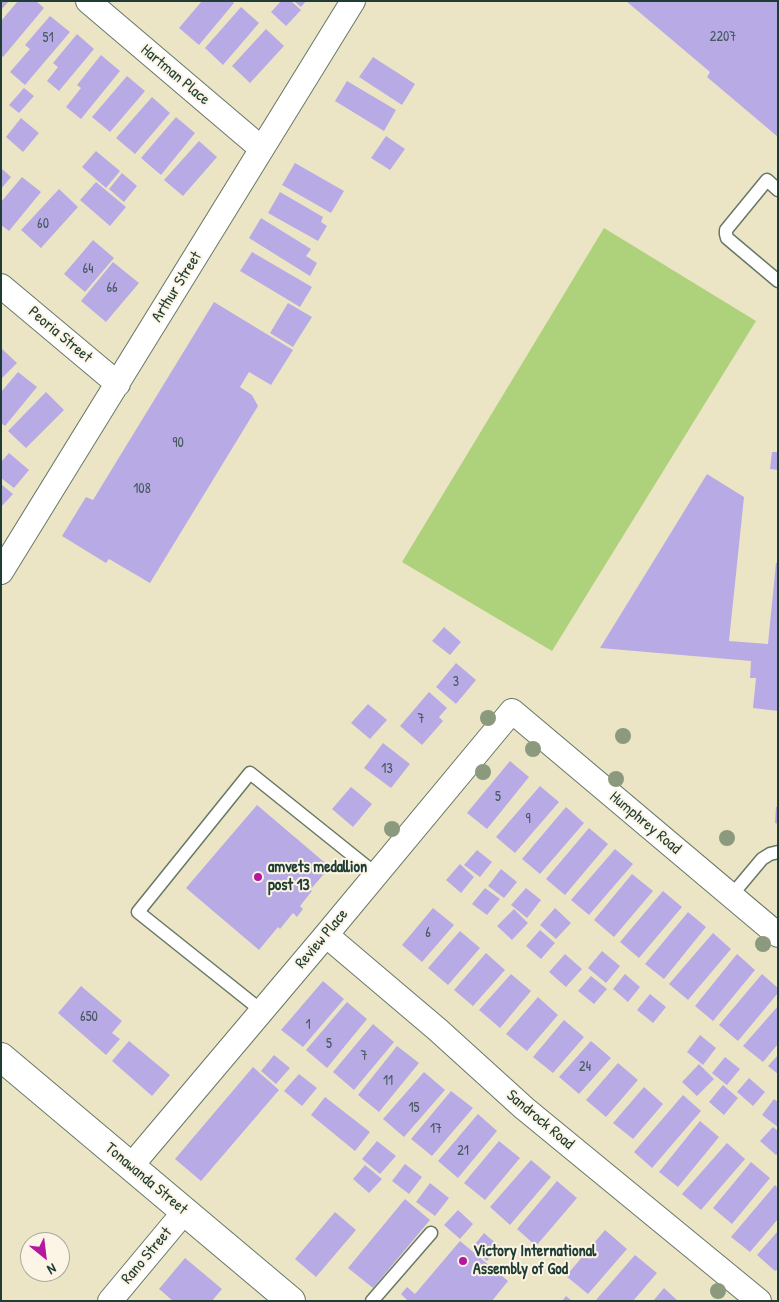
<!DOCTYPE html>
<html>
<head>
<meta charset="utf-8">
<style>
	body { margin:0 }
	#map { position:relative; width:779px; height:1302px; overflow:hidden; background:#ece5c5; font-family:"Patrick Hand",sans-serif }
	canvas { display:block }
	.frame { position:absolute; inset:0; border:2px solid #1f3d34; pointer-events:none }
	.north { position:absolute; left:20px; top:1232px; width:50px; height:50px; box-sizing:border-box; background:#fcf5e5; border:1px solid #a4ab9e; border-radius:50%; rotate:151deg; font-size:14px; font-weight:700; line-height:20px; text-align:center; color:#1f3d34 }
	.north::after { content:''; display:block; margin:auto; width:18px; height:22px; background:#b5179e; clip-path:polygon(50% 0,100% 100%,50% 72%,0 100%) }
</style>
</head>
<body>
<div id="map">
<canvas width="779" height="1302"></canvas>
<div class="frame"></div>
<div class="north">N</div>
</div>
<script>
const ctx = document.querySelector('canvas').getContext('2d');
ctx.lineJoin = 'round';
function paint(path, color) {
  ctx.fillStyle = color;
  ctx.fill(path, 'evenodd');
}
function poly(rows) {
  const path = new Path2D();
  for (const r of rows) {
    path.moveTo(r[0], r[1]);
    for (let i = 2; i < r.length; i += 2) path.lineTo(r[i], r[i + 1]);
  }
  return path;
}
function strokePath(path, color, width, dash) {
  ctx.strokeStyle = color;
  ctx.lineWidth = width;
  ctx.lineCap = dash ? 'butt' : 'round';
  ctx.setLineDash(dash || []);
  ctx.stroke(path);
}
function drawText(font, color, halo, rows, align = 'center') {
  ctx.font = font + ' "Patrick Hand",sans-serif';
  ctx.lineWidth = 4;
  ctx.setLineDash([]);
  ctx.textBaseline = 'middle';
  ctx.strokeStyle = halo;
  ctx.fillStyle = color;
  for (const [text, x, y, turn = 0] of rows) {
    ctx.save();
    ctx.translate(x, y);
    ctx.rotate((+turn || 0) * Math.PI / 180);
    ctx.textAlign = isNaN(turn) ? turn : align;
    if (halo) ctx.strokeText(text, 0, 0);
    ctx.fillText(text, 0, 0);
    ctx.restore();
  }
}
paint(poly([
	[604,228,756,321,552,651,402,562]
]), '#aed27b');
paint(poly([
	[1,1,9,1,1,10],
	[18,1,36,1,44,8,3,57,1,55,1,21],
	[202,1,232,1,234,3,199,45,179,28],
	[281,1,291,1,301,10,286,26,271,12],
	[294,1,306,1,301,7],
	[626,1,778,1,778,137,707,77,710,72],
	[241,7,259,23,223,65,205,48],
	[50,16,70,32,25,85,10,72,30,49,25,45],
	[266,29,284,46,250,83,232,66],
	[77,34,94,49,59,91,47,81,58,67,53,63],
	[101,55,120,71,81,119,66,107,81,88,77,85],
	[373,57,415,84,402,105,359,77],
	[127,76,145,91,110,132,92,117],
	[347,81,396,110,384,131,335,101],
	[24,88,34,96,19,113,9,105],
	[152,97,170,113,135,154,116,138],
	[176,117,195,133,161,175,141,158],
	[21,118,39,133,23,152,6,137],
	[386,136,405,149,390,170,371,158],
	[199,141,217,157,183,196,164,180],
	[96,151,120,171,106,188,82,167],
	[295,163,344,191,331,213,282,185],
	[1,168,11,177,1,189],
	[122,173,137,186,124,202,109,189],
	[22,177,41,192,9,231,1,225,1,202],
	[96,182,126,207,110,226,80,200],
	[59,189,78,207,41,248,21,230],
	[280,192,323,217,321,222,327,226,318,241,268,213],
	[261,218,311,249,306,256,317,263,310,276,249,238],
	[93,240,114,258,85,292,64,274],
	[252,252,312,287,300,307,240,271],
	[113,262,139,283,106,322,81,301],
	[214,302,293,350,271,385,249,372,240,387,252,395,258,406,150,583,109,559,106,563,62,536,86,497,93,500],
	[288,303,312,317,293,347,270,333],
	[1,348,17,363,1,379],
	[18,372,37,387,5,426,1,423,1,392],
	[46,392,64,410,26,448,8,431],
	[772,452,778,452,778,470,770,469],
	[9,453,29,470,14,488,1,478,1,462],
	[707,474,744,497,729,641,768,644,776,563,778,563,778,711,753,708,756,678,750,678,751,661,600,648],
	[1,484,13,494,1,507],
	[444,627,461,642,450,655,432,641],
	[456,663,476,680,456,704,436,687],
	[429,692,447,708,439,717,443,721,422,745,400,726],
	[368,704,387,720,370,739,351,723],
	[383,743,410,764,391,788,364,768],
	[510,761,529,777,487,829,467,813],
	[540,786,559,802,515,853,496,837],
	[351,787,372,804,353,827,332,809],
	[257,805,330,867,310,890,312,891,300,906,303,909,297,917,293,913,280,929,278,927,259,950,186,888],
	[566,807,584,823,540,874,522,859],
	[776,807,778,807,778,824,775,823],
	[589,828,608,844,565,895,546,879],
	[615,849,633,864,589,915,571,900],
	[477,850,492,862,480,877,464,865],
	[460,864,474,877,461,893,446,880],
	[501,869,517,882,504,898,488,886],
	[632,874,653,891,614,937,594,920],
	[485,888,500,899,487,915,472,904],
	[526,888,541,900,527,918,511,905],
	[663,891,682,907,639,958,620,942],
	[433,908,454,925,422,962,402,945],
	[555,908,571,923,556,939,540,925],
	[514,909,528,923,512,940,497,926],
	[688,912,706,927,664,979,645,964],
	[540,930,555,943,541,959,526,946],
	[460,931,480,948,448,985,428,968],
	[713,933,731,949,688,1000,669,984],
	[602,951,620,966,606,983,588,968],
	[486,953,505,970,473,1006,454,990],
	[565,954,582,969,566,987,549,972],
	[737,954,755,970,713,1021,695,1006],
	[511,974,531,991,500,1028,479,1010],
	[625,974,640,987,628,1002,613,989],
	[762,974,778,988,778,993,738,1041,719,1025],
	[591,976,607,989,594,1004,578,991],
	[323,981,344,999,303,1047,281,1030],
	[81,986,122,1021,112,1033,120,1039,106,1055,58,1013],
	[650,994,666,1007,653,1023,637,1010],
	[538,997,558,1015,527,1051,506,1034],
	[347,1002,367,1019,327,1068,306,1050],
	[778,1006,778,1044,763,1062,743,1046],
	[564,1020,584,1037,553,1073,533,1057],
	[373,1024,394,1042,354,1090,333,1072],
	[700,1035,716,1048,703,1065,687,1052],
	[129,1041,170,1075,152,1096,112,1061],
	[591,1041,611,1058,579,1094,559,1077],
	[397,1046,419,1063,379,1112,358,1095],
	[274,1055,290,1068,276,1084,261,1071],
	[778,1055,778,1074,768,1066],
	[725,1057,740,1069,727,1085,712,1073],
	[618,1063,638,1080,606,1117,586,1100],
	[699,1064,714,1079,697,1096,682,1082],
	[253,1067,279,1090,201,1181,175,1159],
	[424,1072,445,1090,404,1137,383,1119],
	[299,1074,317,1088,302,1106,284,1091],
	[749,1078,765,1092,753,1106,737,1092],
	[723,1085,738,1098,724,1115,709,1102],
	[644,1087,663,1104,633,1139,613,1123],
	[451,1091,473,1108,432,1156,411,1139],
	[683,1095,701,1111,652,1168,634,1152],
	[325,1097,370,1132,355,1151,311,1115],
	[774,1099,778,1102,778,1127,762,1115],
	[478,1114,497,1131,458,1178,438,1161],
	[700,1121,719,1137,678,1187,659,1172],
	[773,1127,778,1131,778,1153,776,1155,760,1141],
	[377,1141,396,1156,380,1174,362,1159],
	[499,1141,520,1158,485,1200,464,1183],
	[727,1143,745,1159,701,1210,682,1194],
	[531,1160,551,1177,510,1225,490,1207],
	[751,1162,770,1178,732,1224,713,1208],
	[405,1164,422,1177,409,1194,392,1181],
	[365,1165,382,1179,369,1193,353,1179],
	[557,1181,577,1198,536,1246,517,1229],
	[430,1183,449,1198,435,1216,416,1202],
	[775,1185,778,1188,778,1219,750,1252,731,1237],
	[405,1199,430,1220,373,1288,348,1268],
	[458,1210,473,1224,460,1239,444,1225],
	[335,1212,356,1230,316,1277,295,1259],
	[605,1230,627,1249,588,1294,566,1276],
	[778,1231,778,1269,775,1271,757,1255],
	[484,1233,499,1246,487,1261,472,1248],
	[460,1241,508,1281,492,1301,408,1301,401,1294,407,1287,415,1294],
	[635,1255,657,1273,633,1301,595,1301],
	[185,1258,222,1289,212,1301,173,1301,159,1289],
	[664,1288,678,1301,653,1301],
	[566,1296,572,1301,562,1301]
]), '#b8abe5');
const lane = poly([
	[778,190,767,180,726,230,726,234,727,238,778,281],
	[731,896,762,859,770,854,778,852],
	[262,1011,138,912,250,773,376,874],
	[372,1301,431,1233]
]);
const street = poly([
	[88,1,262,149],
	[1,286,118,384],
	[1,572,353,1],
	[326,935,438,1030,524,1108,759,1301],
	[131,1166,326,935,512,711,778,935],
	[110,1301,185,1211]
]);
const secondary = poly([
	[1,1057,291,1301]
]);
strokePath(lane, '#677867', 15);
strokePath(street, '#677867', 26);
strokePath(secondary, '#677867', 30);
strokePath(lane, '#fff', 12);
strokePath(street, '#fff', 24);
strokePath(secondary, '#fff', 28);
ctx.fillStyle = '#8b997d';
for (const [x, y] of [
	[488,718],
	[623,736],
	[533,749],
	[483,772],
	[616,779],
	[392,829],
	[727,838],
	[763,944],
	[718,1291]
]) {
  ctx.beginPath();
  ctx.arc(x, y, 8, 0, 2 * Math.PI);
  ctx.fill();
}
for (const [x, y, r, color] of [
	[258,877,5,"#b5179e"],
	[463,1261,5,"#b5179e"]
]) {
  const dot = new Path2D();
  dot.arc(x, y, r, 0, 2 * Math.PI);
  ctx.fillStyle = color;
  ctx.fill(dot);
  strokePath(dot, '#fcf5e5', 2);
}
drawText('14px', '#455860', null, [
	["2207",723,37],
	["51",48,38],
	["60",43,224],
	["64",88,269],
	["66",112,288],
	["90",178,443],
	["108",142,489],
	["3",456,682],
	["7",421,719],
	["13",387,769],
	["5",498,797],
	["9",528,819],
	["6",428,933],
	["650",89,1017],
	["1",308,1025],
	["5",329,1044],
	["7",364,1056],
	["24",585,1067],
	["11",388,1081],
	["15",414,1108],
	["17",436,1129],
	["21",463,1151]
]);
drawText('16px', '#1f3d34', '#fcf5e5', [
	["Hartman Place",175,75,40],
	["Arthur Street",177,287,-58],
	["Peoria Street",60,335,40],
	["Humphrey Road",645,823,40],
	["Review Place",322,939,-50],
	["Sandrock Road",540,1120,40],
	["Tonawanda Street",146,1179,40],
	["Rano Street",147,1256,-50]
]);
drawText('bold 16px', '#1f3d34', '#fcf5e5', [
	["amvets medallion",268,868],
	["post 13",268,886],
	["Victory International",473,1252],
	["Assembly of God",473,1270]
], 'left');
</script>
</body>
</html>
